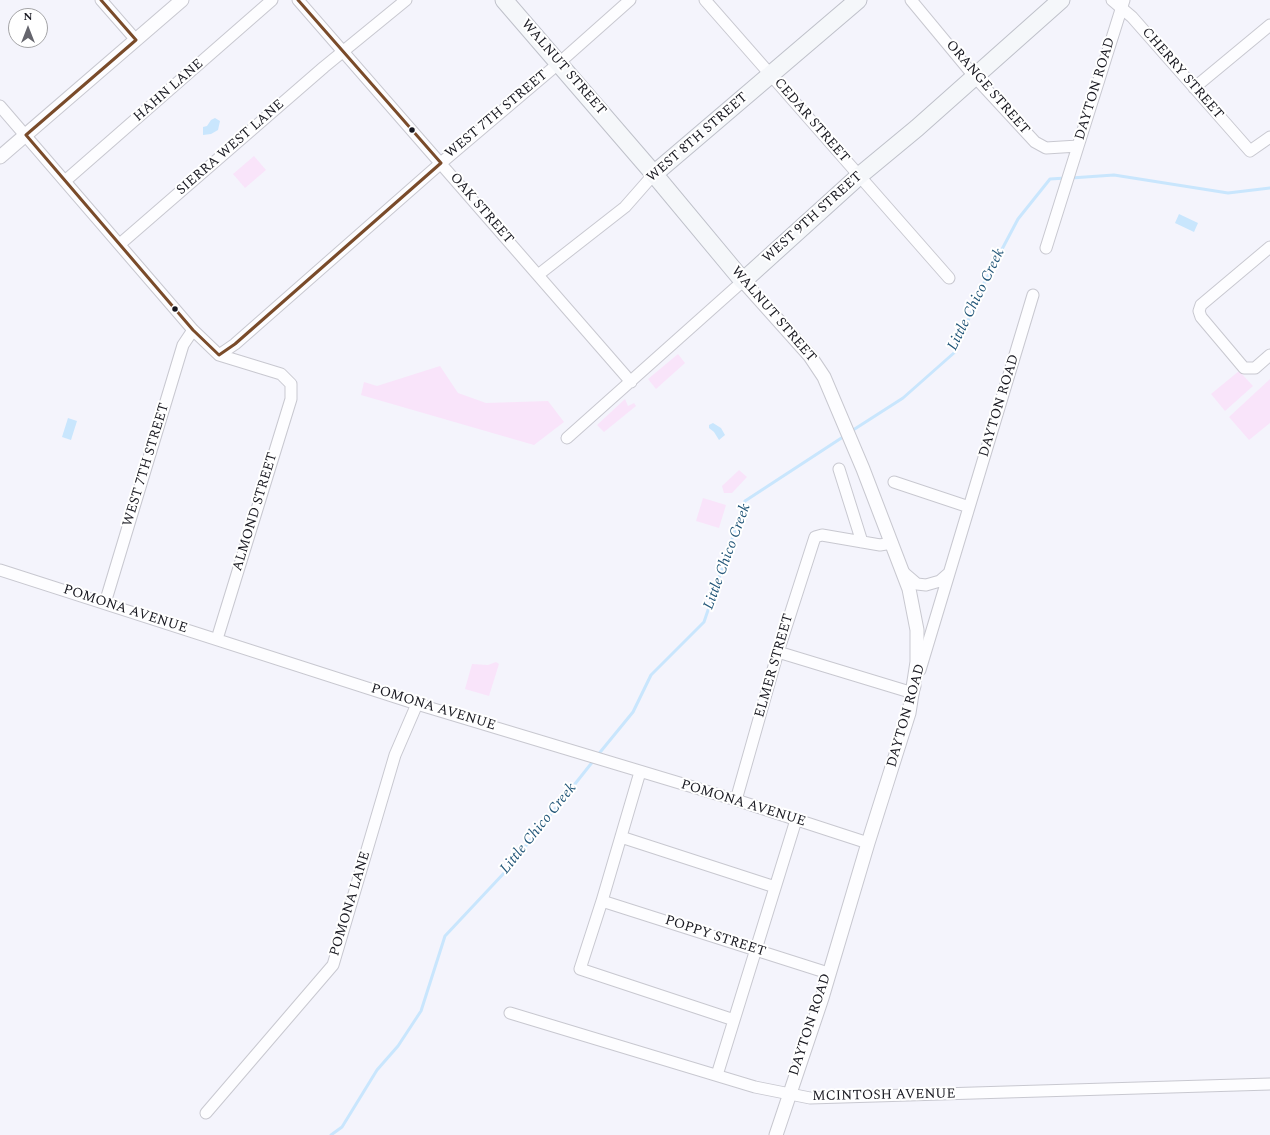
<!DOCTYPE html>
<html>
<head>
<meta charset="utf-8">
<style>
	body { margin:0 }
	#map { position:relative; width:1270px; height:1135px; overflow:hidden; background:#f4f4fc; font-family:Spectral,serif }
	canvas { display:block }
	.north { position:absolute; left:8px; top:8px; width:40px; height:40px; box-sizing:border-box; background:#fff; border:1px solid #a3a3a6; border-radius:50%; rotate:0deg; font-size:11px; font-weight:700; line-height:16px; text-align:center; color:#181820 }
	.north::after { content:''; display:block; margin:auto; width:14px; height:18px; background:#65656d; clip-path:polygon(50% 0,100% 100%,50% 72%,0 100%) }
</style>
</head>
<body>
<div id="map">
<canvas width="1270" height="1135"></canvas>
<div class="north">N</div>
</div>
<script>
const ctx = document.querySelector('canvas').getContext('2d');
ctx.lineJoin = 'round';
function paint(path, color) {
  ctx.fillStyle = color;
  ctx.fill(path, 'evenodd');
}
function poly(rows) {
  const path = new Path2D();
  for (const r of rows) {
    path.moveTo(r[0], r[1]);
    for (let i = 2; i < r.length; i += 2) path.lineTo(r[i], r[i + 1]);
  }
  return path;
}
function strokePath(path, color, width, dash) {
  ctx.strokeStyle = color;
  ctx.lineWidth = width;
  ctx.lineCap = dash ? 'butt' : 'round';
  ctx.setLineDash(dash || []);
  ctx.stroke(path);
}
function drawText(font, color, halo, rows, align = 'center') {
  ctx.font = font + ' Spectral,serif';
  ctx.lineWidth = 4;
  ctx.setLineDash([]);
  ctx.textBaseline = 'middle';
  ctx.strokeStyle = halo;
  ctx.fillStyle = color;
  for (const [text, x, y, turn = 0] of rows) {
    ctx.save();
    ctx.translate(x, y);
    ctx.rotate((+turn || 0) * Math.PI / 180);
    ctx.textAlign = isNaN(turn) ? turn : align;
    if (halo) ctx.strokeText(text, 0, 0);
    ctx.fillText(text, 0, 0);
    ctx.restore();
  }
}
paint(poly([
	[254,156,266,170,245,188,233,174],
	[678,354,685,363,656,389,648,379],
	[440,366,458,393,486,403,548,401,564,422,534,445,361,395,364,382,377,386],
	[1239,371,1253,386,1225,411,1211,394],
	[1270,379,1270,423,1249,440,1229,417],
	[625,399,628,406,634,403,636,406,604,432,597,425],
	[739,470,747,477,732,493,724,493,722,486],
	[703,498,726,505,719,528,696,521],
	[496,662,499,664,489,696,465,689,472,664,488,665]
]), '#f9e4fa');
paint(poly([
	[215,118,220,121,218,130,211,134,203,135,203,127,207,126,211,120],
	[1179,214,1198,223,1194,232,1175,223],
	[68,418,77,421,71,440,62,437],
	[713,423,721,428,725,435,719,440,714,432,709,428,709,425]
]), '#c9e6fd');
strokePath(poly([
	[1071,178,1114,175,1228,193,1270,188],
	[850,432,903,398,955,352,982,287,1018,219,1050,179,1066,178],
	[597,756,633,712,651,675,704,622,745,501,846,435],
	[331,1135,342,1127,377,1070,398,1046,421,1011,445,936,505,872,594,760]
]), '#c9e6fd', 3);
const minor = poly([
	[101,0,136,40],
	[298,0,631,382],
	[705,0,949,278],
	[911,0,974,76,1035,142,1046,148,1078,146],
	[1112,0,1132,17,1250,151,1270,137],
	[1194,88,1270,25],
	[0,106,193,330,219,355,281,374,291,384,291,399,217,639],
	[65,181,272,0],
	[120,244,324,67,406,0],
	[1270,247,1201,305,1199,311,1201,317,1244,368,1255,368,1270,355],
	[1046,248,1124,0],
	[538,275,625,207,654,174],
	[219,355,235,344,441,163,559,63,630,0],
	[567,438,743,281],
	[839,469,862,542],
	[894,482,969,507],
	[0,570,417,704,736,800,868,843],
	[903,572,917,584,926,585,940,581,948,574],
	[105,603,183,345,193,330],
	[778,652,913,693,915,686],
	[920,670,1033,295],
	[640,772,602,901,580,969,734,1020],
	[736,800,778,652,815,537,822,535,880,545,892,543],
	[621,837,775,887],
	[602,901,828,973],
	[510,1013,755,1087,810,1098,1270,1084],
	[717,1075,796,820],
	[206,1113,333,965,395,755,417,704]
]);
const tertiary = poly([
	[0,157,182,0],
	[743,281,810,356,824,377,863,469,909,589,917,630,917,662,909,713,868,843,822,998,776,1135]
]);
const primary = poly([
	[504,0,654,174,743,281,859,176,917,128,1061,0],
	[654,174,858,0]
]);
strokePath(minor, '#c8c8d0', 13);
strokePath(tertiary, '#c8c8d0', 15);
strokePath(primary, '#bfc1ca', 19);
strokePath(minor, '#fdfdff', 11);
strokePath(tertiary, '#fdfdff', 13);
strokePath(primary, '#f5f7fa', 17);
strokePath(poly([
	[101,0,136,40,26,135,193,330,219,355,235,344,441,163,298,0]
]), '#7a4b2a', 3);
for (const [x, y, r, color] of [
	[412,130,3.5,"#181820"],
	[175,309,3.5,"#181820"]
]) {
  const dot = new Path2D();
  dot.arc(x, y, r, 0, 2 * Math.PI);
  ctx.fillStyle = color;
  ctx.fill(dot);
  strokePath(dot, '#fff', 1.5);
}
drawText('14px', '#181820', '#fff', [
	["WALNUT STREET",563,68,49],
	["CHERRY STREET",1182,74,49],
	["ORANGE STREET",987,88,49],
	["DAYTON ROAD",1096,89,-73],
	["HAHN LANE",169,91,-41],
	["WEST 7TH STREET",497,115,-40],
	["CEDAR STREET",811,121,49],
	["WEST 8TH STREET",698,138,-41],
	["SIERRA WEST LANE",231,148,-41],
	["OAK STREET",481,209,49],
	["WEST 9TH STREET",813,218,-42],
	["WALNUT STREET",773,315,49],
	["DAYTON ROAD",1000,406,-73],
	["WEST 7TH STREET",147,465,-73],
	["ALMOND STREET",256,512,-73],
	["POMONA AVENUE",125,610,18],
	["ELMER STREET",775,666,-74],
	["POMONA AVENUE",433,708,17],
	["DAYTON ROAD",907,716,-74],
	["POMONA AVENUE",743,804,17],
	["POMONA LANE",351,904,-73],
	["POPPY STREET",715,937,18],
	["DAYTON ROAD",811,1025,-72],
	["MCINTOSH AVENUE",884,1096,-1]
]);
drawText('italic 15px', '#225678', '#fff', [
	["Little Chico Creek",977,300,-64],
	["Little Chico Creek",728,557,-70],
	["Little Chico Creek",539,829,-51]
]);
</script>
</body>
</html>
